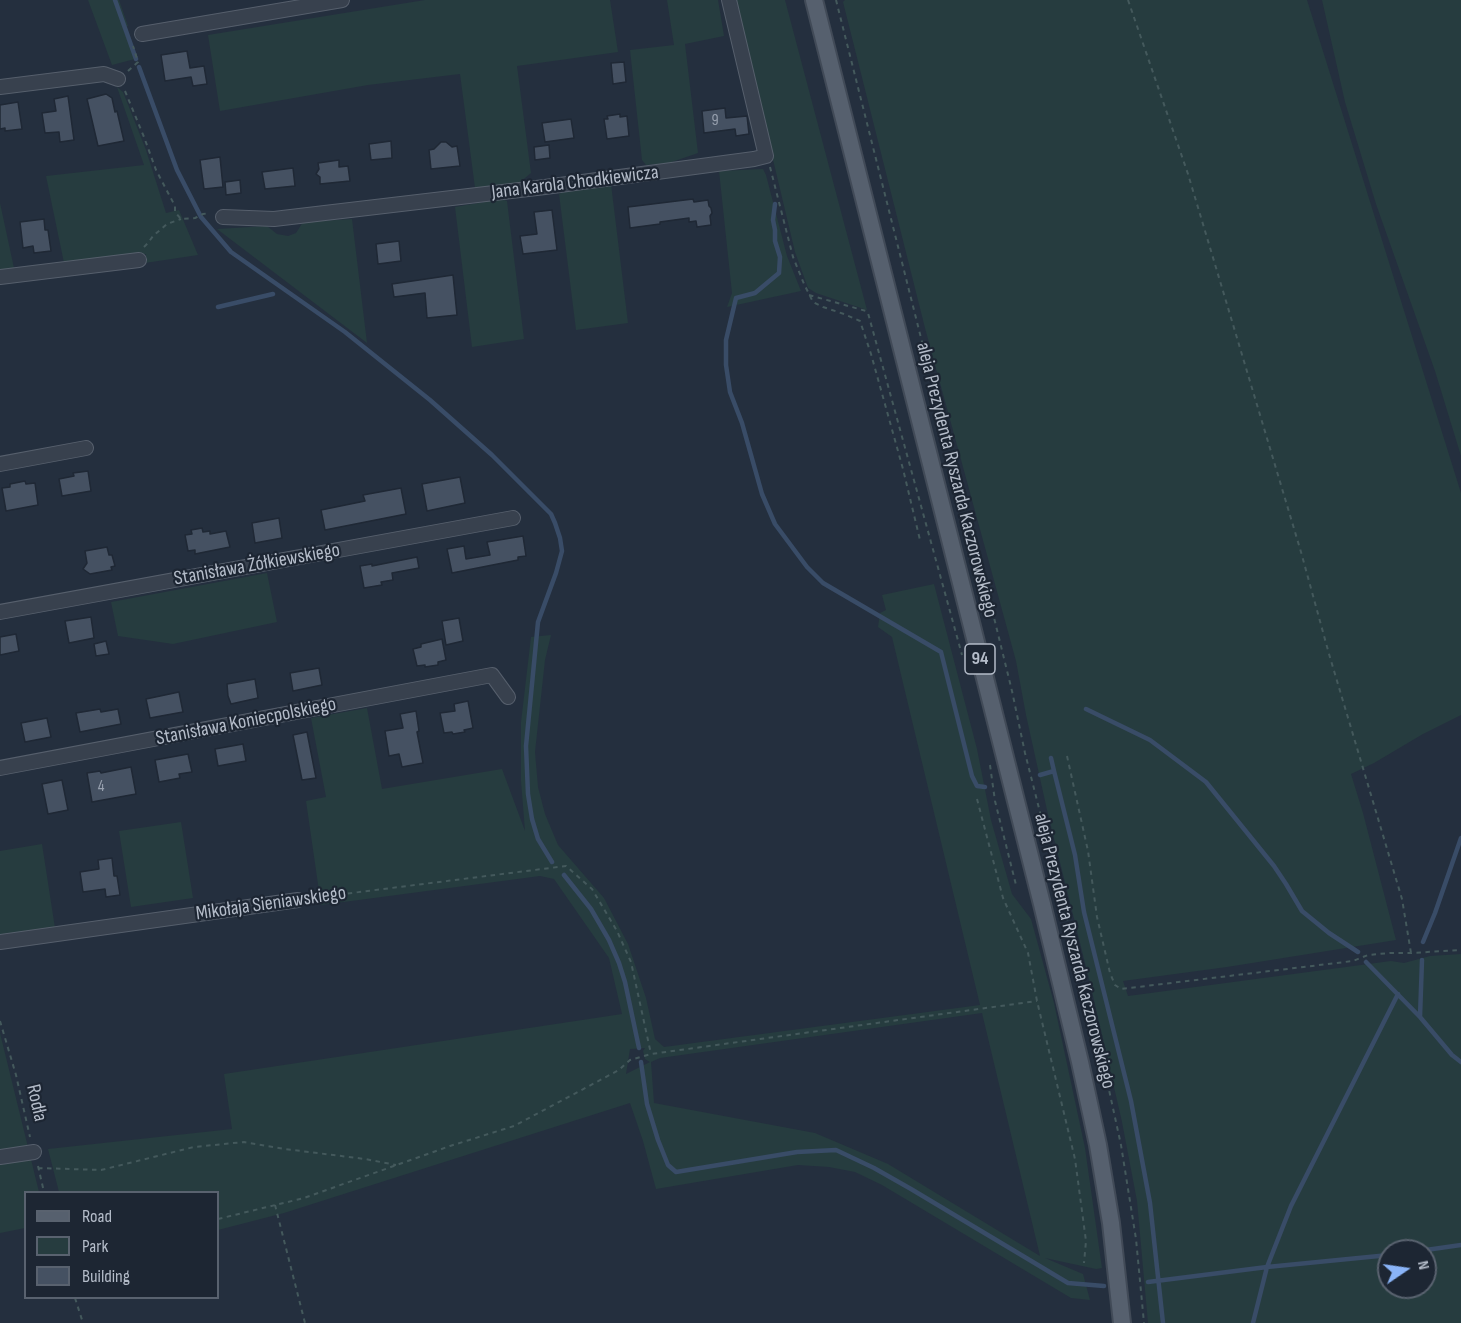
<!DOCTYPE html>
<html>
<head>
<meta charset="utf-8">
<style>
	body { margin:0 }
	#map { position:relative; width:1461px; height:1323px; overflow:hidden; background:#242f3e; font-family:"Sofia Sans Condensed",sans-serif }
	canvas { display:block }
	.legend { position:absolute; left:24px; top:1191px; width:195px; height:108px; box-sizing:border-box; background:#1d2633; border:2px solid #59626f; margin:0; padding:8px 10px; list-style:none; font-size:18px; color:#b4bcc9 }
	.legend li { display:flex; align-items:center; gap:12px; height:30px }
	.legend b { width:30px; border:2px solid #59626f }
	.north { position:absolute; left:1377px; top:1239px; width:60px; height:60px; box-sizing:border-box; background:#1d2633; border:2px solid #59626f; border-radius:50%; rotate:77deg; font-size:16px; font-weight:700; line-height:24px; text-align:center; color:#b4bcc9 }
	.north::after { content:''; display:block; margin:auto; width:21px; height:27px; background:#8ab4f8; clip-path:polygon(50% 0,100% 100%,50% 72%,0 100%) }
</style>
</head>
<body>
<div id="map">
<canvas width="1461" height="1323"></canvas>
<ul class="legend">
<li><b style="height:8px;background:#56606e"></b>Road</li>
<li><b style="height:16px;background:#263c3f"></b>Park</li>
<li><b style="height:16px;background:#455162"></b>Building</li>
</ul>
<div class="north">N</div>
</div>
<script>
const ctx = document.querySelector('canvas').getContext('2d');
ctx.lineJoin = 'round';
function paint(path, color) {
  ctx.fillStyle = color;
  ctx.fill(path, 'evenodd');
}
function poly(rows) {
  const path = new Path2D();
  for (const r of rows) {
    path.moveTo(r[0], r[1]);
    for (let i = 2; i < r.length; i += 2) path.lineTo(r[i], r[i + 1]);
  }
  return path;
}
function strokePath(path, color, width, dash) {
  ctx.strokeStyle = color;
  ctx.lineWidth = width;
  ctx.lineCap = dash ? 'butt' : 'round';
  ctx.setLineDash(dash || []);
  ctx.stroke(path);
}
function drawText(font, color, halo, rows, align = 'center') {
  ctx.font = font + ' "Sofia Sans Condensed",sans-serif';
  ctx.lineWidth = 4.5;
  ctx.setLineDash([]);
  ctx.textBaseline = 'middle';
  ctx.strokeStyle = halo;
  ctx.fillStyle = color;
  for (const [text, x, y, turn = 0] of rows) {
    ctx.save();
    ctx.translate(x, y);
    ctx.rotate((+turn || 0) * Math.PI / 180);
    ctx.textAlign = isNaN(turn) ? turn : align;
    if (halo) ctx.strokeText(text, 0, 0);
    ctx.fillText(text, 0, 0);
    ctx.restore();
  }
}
paint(poly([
	[88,0,119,0,128,26,123,28,135,59,112,65],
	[425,0,610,0,618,52,517,66,531,173,519,183,475,188,460,74,368,85,220,111,208,35],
	[667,0,718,0,724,36,685,44,698,153,669,163,646,165,642,160,630,50,674,45],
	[735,0,785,0,867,310,816,293,808,288,795,252],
	[845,0,1307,0,1461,493,1461,715,1423,734,1374,763,1351,774,1363,813,1396,940,1227,967,1123,981,1128,996,1391,961,1404,963,1430,956,1461,954,1461,1323,1148,1323,1137,1201,1122,1122,1091,987,1047,810,1026,715,1016,661,925,328,843,2],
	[1389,1251,1425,1251,1425,1287,1389,1287],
	[1322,0,1461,0,1461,456,1435,371,1376,204,1345,102],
	[117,87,123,92,131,112,146,150,166,213,179,210,198,255,145,263,146,254,64,263,46,176,144,165],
	[763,169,766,175,787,256,801,291,727,307,732,293,719,171],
	[611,184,628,323,576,330,559,194,564,191],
	[502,199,507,201,524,339,472,347,455,207],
	[0,203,14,268,15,272,0,272],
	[352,219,367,343,217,229,267,226,277,234,288,236,296,233,303,222],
	[267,573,277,622,173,644,118,636,111,602],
	[934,584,977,749,991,820,1012,894,1031,919,1054,1003,1085,1148,1102,1268,1096,1269,1045,1258,1083,1274,1090,1300,1071,1298,882,1185,855,1172,829,1167,798,1165,656,1189,643,1141,630,1103,284,1213,218,1230,218,1192,59,1192,48,1149,232,1129,224,1074,622,1014,609,958,554,879,540,876,321,905,306,801,326,797,311,718,367,708,382,789,502,769,525,831,521,781,521,722,531,637,551,635,545,660,535,752,538,787,545,814,558,845,604,898,628,944,646,998,655,1039,664,1047,980,1005,892,637,878,627,880,613,886,610,882,595],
	[982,1013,1040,1256,888,1164,815,1133,654,1103,651,1062,660,1058],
	[645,1048,643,1051,645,1059,650,1062,626,1074,630,1049],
	[181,822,193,898,131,907,119,831],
	[42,844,55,928,0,936,0,851],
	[0,1033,39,1192,26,1192,25,1228,0,1233]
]), '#263c3f');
strokePath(poly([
	[115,0,136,59],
	[139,67,177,170,201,217,231,252,345,332,430,400,492,455,551,514,555,523,560,538,562,551,556,573,538,622,526,746,528,794,532,819,538,839,552,862],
	[775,204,773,220,775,230,775,241,780,257,779,273,755,293,736,298,726,340,726,365,730,392,742,423,762,494,775,524,807,567,823,583,941,652,972,776,977,786,985,787],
	[218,307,273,294],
	[1086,709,1150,740,1206,782,1274,866,1286,884,1302,911,1329,933,1358,952],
	[1054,771,1075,855,1084,912,1131,1101,1150,1203,1163,1323],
	[1040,775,1054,771,1051,758],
	[564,875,591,909,609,940,619,963,625,982,639,1048],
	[1423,942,1435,913,1461,838],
	[1366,962,1420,1017,1452,1055,1461,1062],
	[1420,1017,1422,960],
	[641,1062,647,1104,658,1140,668,1165,676,1172,797,1152,836,1150,874,1168,911,1189,1068,1283,1104,1286],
	[1419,1251,1461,1245],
	[1148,1282,1267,1267,1389,1255],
	[1253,1323,1267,1267,1291,1206,1398,994]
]), '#394c67', 4.5);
const building = poly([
	[187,51,190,68,204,66,207,84,193,86,191,77,165,81,161,55,187,51],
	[624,62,626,82,613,84,611,63,624,62],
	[106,94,112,98,115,112,117,111,124,141,98,146,87,99,106,94],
	[68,96,74,140,60,142,59,132,45,133,42,113,56,111,54,99,68,96],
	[18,102,22,129,5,131,5,128,0,129,0,105,18,102],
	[725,108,726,118,747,116,749,134,736,136,735,129,704,133,702,111,725,108],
	[620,114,620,117,627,116,629,136,607,139,604,119,608,119,607,116,620,114],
	[571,119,574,138,545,142,542,123,571,119],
	[391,141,392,158,371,160,369,144,391,141],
	[441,142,446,142,452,147,457,146,460,166,431,169,429,150,434,149,441,142],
	[549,145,550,158,535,160,534,147,549,145],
	[220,157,223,187,204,189,200,160,220,157],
	[339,160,339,167,348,166,350,181,320,184,320,177,316,174,319,169,318,163,339,160],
	[293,168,295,186,265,189,262,172,293,168],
	[240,180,241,193,226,195,225,182,240,180],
	[693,199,694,202,708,200,709,206,711,208,712,213,710,216,711,225,697,227,696,221,689,222,689,218,660,222,660,224,630,228,628,207,693,199],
	[552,210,557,250,523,254,520,236,537,234,534,212,552,210],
	[44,219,45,230,48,230,51,251,34,253,33,246,23,248,20,222,44,219],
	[399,241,401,261,378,264,376,244,399,241],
	[453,275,457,315,427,318,425,293,394,297,392,284,453,275],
	[88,471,91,491,62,496,59,479,74,476,73,473,88,471],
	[460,477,465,503,427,511,422,484,460,477],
	[25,481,26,484,35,483,38,505,6,511,2,488,10,487,10,484,25,481],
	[401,488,406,514,325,530,321,510,365,501,363,495,401,488],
	[279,518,282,538,255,543,252,523,279,518],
	[202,528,203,532,210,531,210,534,226,531,230,547,195,554,195,550,188,551,185,535,192,534,191,530,202,528],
	[523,536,526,556,518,557,518,560,452,573,447,549,464,546,466,559,490,555,487,542,523,536],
	[107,547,109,555,112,555,115,566,111,567,112,570,90,574,83,569,87,563,85,551,107,547],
	[417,557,419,568,392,573,393,580,381,582,382,585,364,588,360,566,372,564,372,566,417,557],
	[91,617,94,638,69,643,65,621,91,617],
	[459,618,463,641,446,645,442,621,459,618],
	[16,634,19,651,0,655,0,637,16,634],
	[442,639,446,660,438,662,438,665,425,667,425,665,417,666,413,649,421,647,421,644,442,639],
	[106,641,109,654,96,656,94,644,106,641],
	[319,668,322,685,293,691,290,673,319,668],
	[255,679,258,698,231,704,228,696,227,684,255,679],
	[179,692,183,712,150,718,146,699,179,692],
	[468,701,473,728,464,730,465,732,453,734,452,732,444,733,440,713,455,711,454,704,468,701],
	[100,709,101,712,118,709,121,724,80,732,76,713,100,709],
	[416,711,419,731,417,732,423,763,402,767,399,754,389,756,385,731,403,728,400,714,416,711],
	[47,718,51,737,25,742,21,723,47,718],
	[307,732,316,778,302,780,293,735,307,732],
	[243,744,246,761,218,766,215,749,243,744],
	[188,754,192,772,179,774,180,778,159,782,155,760,188,754],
	[131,767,136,794,92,802,87,773,100,771,101,773,131,767],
	[62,780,68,810,48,814,42,784,62,780],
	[112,858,114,876,117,876,120,895,106,897,105,889,83,892,80,872,99,869,98,860,112,858]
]);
paint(building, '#455162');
strokePath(building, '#1f2835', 1.5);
const minor = poly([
	[142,34,342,0],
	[0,87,104,74,118,79],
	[223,217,274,219,545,187,754,159,766,156,729,0],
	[0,277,139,260],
	[0,464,86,448],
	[0,612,513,518],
	[0,768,492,675,508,697],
	[0,942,298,900],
	[0,1157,34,1152]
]);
const major = poly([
	[814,0,1042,904,1080,1062,1098,1145,1111,1223,1122,1323]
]);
strokePath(minor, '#565f6c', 16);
strokePath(major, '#414a57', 20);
strokePath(poly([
	[836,0,961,497,973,532,1012,691,1025,753,1101,1053,1121,1145,1136,1239,1144,1323],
	[1128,0,1188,174,1301,552,1329,654,1402,899,1411,953],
	[128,71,138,62,133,46],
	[125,91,144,137,156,170,175,206,175,212,181,219,195,218,203,214,210,213],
	[770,167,793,257,804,284,813,302,823,307,844,314,860,321,871,354,903,469,920,540],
	[144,247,148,243,153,236,167,224,181,219],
	[809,295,866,311,868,313,962,655],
	[1067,756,1088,851,1097,917,1110,973,1115,985,1121,989,1353,961,1368,955,1390,953,1411,953,1461,950],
	[990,765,995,801,1016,885],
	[977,799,1003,898,1028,953,1037,1001,1075,1159,1086,1241,1084,1263],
	[312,898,566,866,592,889,617,931,631,962,651,1054],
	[0,1021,16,1075,30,1137],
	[38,1166,44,1192],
	[38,1168,101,1170,194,1147,244,1142,285,1149,365,1159,396,1165],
	[275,1205,305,1323],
	[218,1219,304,1198,450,1146,514,1126,619,1070,630,1060,651,1054,1037,1001],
	[75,1298,83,1323]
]), '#44595c', 2, [4.5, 4.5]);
strokePath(minor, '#38414e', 14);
strokePath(major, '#56606e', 16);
drawText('16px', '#98a1af', null, [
	["9",715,121],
	["4",101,787]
]);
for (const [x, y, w] of [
	[980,659,30]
]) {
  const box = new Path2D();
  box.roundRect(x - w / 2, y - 15, w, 30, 4.5);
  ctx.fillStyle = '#1d2633';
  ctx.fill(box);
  strokePath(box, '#b4bcc9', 1.5);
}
drawText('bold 18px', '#b4bcc9', null, [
	["94",980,659]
]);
drawText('20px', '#b4bcc9', '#1d2633', [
	["Jana Karola Chodkiewicza",575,183,-7],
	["aleja Prezydenta Ryszarda Kaczorowskiego",956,480,76],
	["Stanisława Żółkiewskiego",257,565,-10],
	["Stanisława Koniecpolskiego",246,722,-11],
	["Mikołaja Sieniawskiego",271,904,-8],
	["aleja Prezydenta Ryszarda Kaczorowskiego",1074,951,76],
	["Rodła",36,1103,77]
]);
</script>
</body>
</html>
